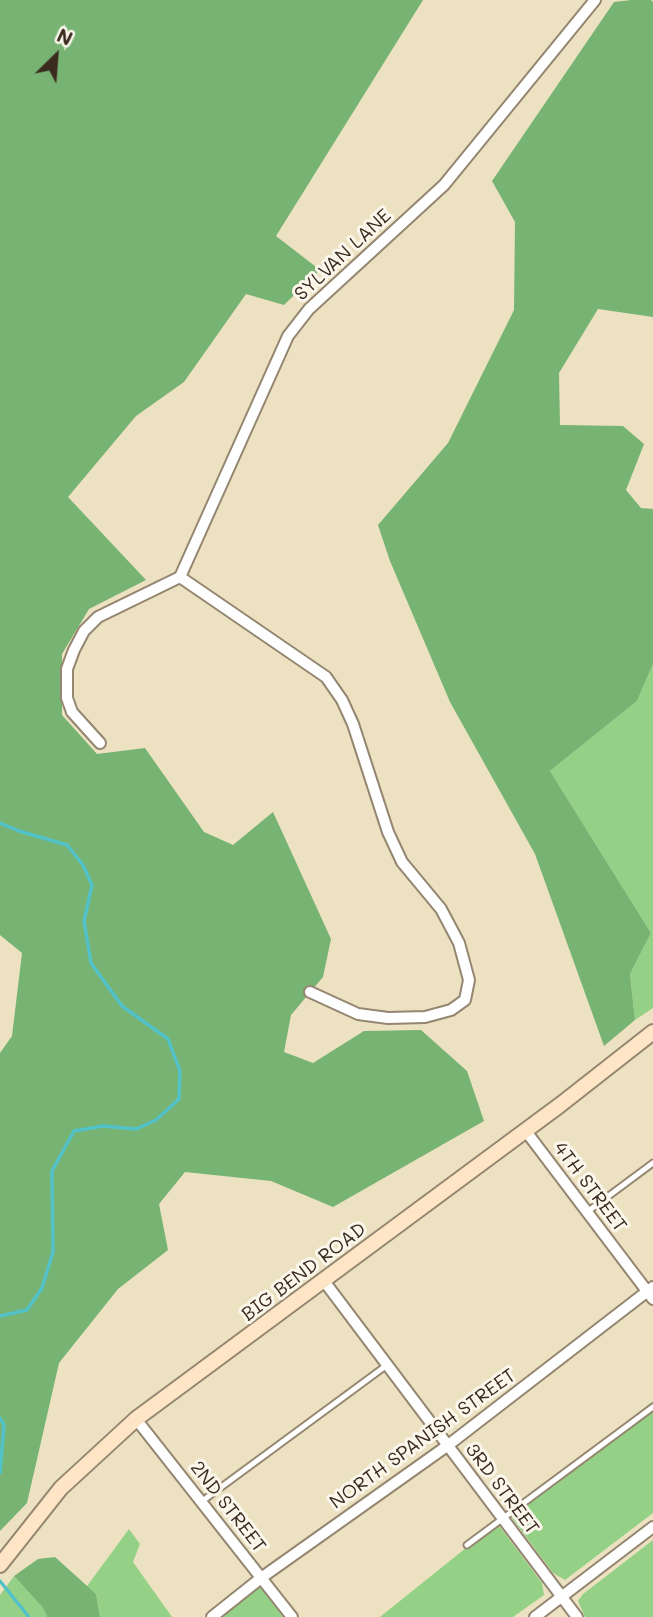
<!DOCTYPE html>
<html>
<head>
<meta charset="utf-8">
<style>
	body { margin:0 }
	#map { position:relative; width:653px; height:1617px; overflow:hidden; background:#ece2c2; font-family:Mali,sans-serif }
	canvas { display:block }
	.north { position:absolute; left:21px; top:21px; width:70px; height:70px; -webkit-text-stroke:5px #fbf7ec; paint-order:stroke; rotate:25deg; font-size:19px; font-weight:700; line-height:28px; text-align:center; color:#3b2a1e }
	.north::after { content:''; display:block; margin:auto; width:24px; height:32px; background:#3b2a1e; clip-path:polygon(50% 0,100% 100%,50% 72%,0 100%) }
</style>
</head>
<body>
<div id="map">
<canvas width="653" height="1617"></canvas>
<div class="north">N</div>
</div>
<script>
const ctx = document.querySelector('canvas').getContext('2d');
ctx.lineJoin = 'round';
function paint(path, color) {
  ctx.fillStyle = color;
  ctx.fill(path, 'evenodd');
}
function poly(rows) {
  const path = new Path2D();
  for (const r of rows) {
    path.moveTo(r[0], r[1]);
    for (let i = 2; i < r.length; i += 2) path.lineTo(r[i], r[i + 1]);
  }
  return path;
}
function strokePath(path, color, width, dash) {
  ctx.strokeStyle = color;
  ctx.lineWidth = width;
  ctx.lineCap = dash ? 'butt' : 'round';
  ctx.setLineDash(dash || []);
  ctx.stroke(path);
}
function drawText(font, color, halo, rows, align = 'center') {
  ctx.font = font + ' Mali,sans-serif';
  ctx.lineWidth = 6;
  ctx.setLineDash([]);
  ctx.textBaseline = 'middle';
  ctx.strokeStyle = halo;
  ctx.fillStyle = color;
  for (const [text, x, y, turn = 0] of rows) {
    ctx.save();
    ctx.translate(x, y);
    ctx.rotate((+turn || 0) * Math.PI / 180);
    ctx.textAlign = isNaN(turn) ? turn : align;
    if (halo) ctx.strokeText(text, 0, 0);
    ctx.fillText(text, 0, 0);
    ctx.restore();
  }
}
paint(poly([
	[653,664,653,1008,635,1020,630,974,651,933,550,771,637,701],
	[653,1401,653,1513,565,1580,553,1573,509,1514],
	[497,1523,542,1583,544,1595,513,1617,380,1617],
	[129,1529,140,1544,133,1562,172,1617,100,1617,96,1594,87,1586],
	[653,1540,653,1617,585,1617,578,1601,583,1594],
	[14,1576,43,1608,47,1617,0,1617,0,1595],
	[260,1587,283,1617,222,1617]
]), '#94d186');
paint(poly([
	[0,0,423,0,276,236,320,270,284,305,246,294,184,382,136,416,68,497,146,580,89,609,62,654,62,715,97,754,145,748,204,832,233,845,273,812,331,939,323,977,291,1015,284,1052,313,1063,364,1031,421,1030,467,1071,484,1121,333,1207,271,1181,185,1172,159,1204,168,1250,118,1289,59,1363,27,1503,0,1531,0,1053,12,1036,22,953,0,935],
	[631,0,651,0,653,2,653,317,598,309,559,373,560,425,623,426,644,444,626,490,641,508,653,509,653,664,637,701,550,771,651,933,630,974,635,1020,604,1046,535,854,450,702,390,561,378,525,448,443,514,310,515,222,492,181,614,2],
	[55,1557,96,1594,100,1617,47,1617,43,1608,14,1576,38,1559]
]), '#77b373');
strokePath(poly([
	[0,823,19,831,67,845,83,865,92,885,84,921,91,963,122,1006,168,1039,180,1071,179,1099,156,1120,136,1129,103,1126,74,1131,52,1171,53,1252,42,1288,27,1310,0,1316],
	[0,1418,4,1425,0,1473],
	[0,1581,29,1617]
]), '#53c2c8', 3.5);
const lane = poly([
	[587,1212,653,1163],
	[201,1502,387,1365],
	[467,1545,653,1407]
]);
const street = poly([
	[180,577,288,336,309,309,444,185,595,0],
	[180,577,326,677,342,700,353,724,388,832,402,862,441,909,459,943,469,980,465,1000,451,1010,425,1017,388,1018,358,1014,310,992],
	[100,743,72,712,67,698,67,669,74,650,84,631,98,617,180,577],
	[525,1130,653,1299],
	[324,1281,577,1617],
	[136,1419,292,1617],
	[212,1617,261,1578,447,1446,653,1287],
	[535,1617,653,1527]
]);
const secondary = poly([
	[0,1565,61,1488,136,1419,560,1105,653,1032]
]);
strokePath(lane, '#948670', 9);
strokePath(street, '#948670', 14);
strokePath(secondary, '#948670', 18);
strokePath(lane, '#fff', 5);
strokePath(street, '#fff', 10);
strokePath(secondary, '#fee5c5', 14);
drawText('19px', '#3b2a1e', '#fbf7ec', [
	["SYLVAN LANE",343,255,-43],
	["4TH STREET",590,1187,53],
	["BIG BEND ROAD",304,1272,-37],
	["NORTH SPANISH STREET",423,1439,-36],
	["3RD STREET",502,1489,53],
	["2ND STREET",228,1507,52]
]);
</script>
</body>
</html>
